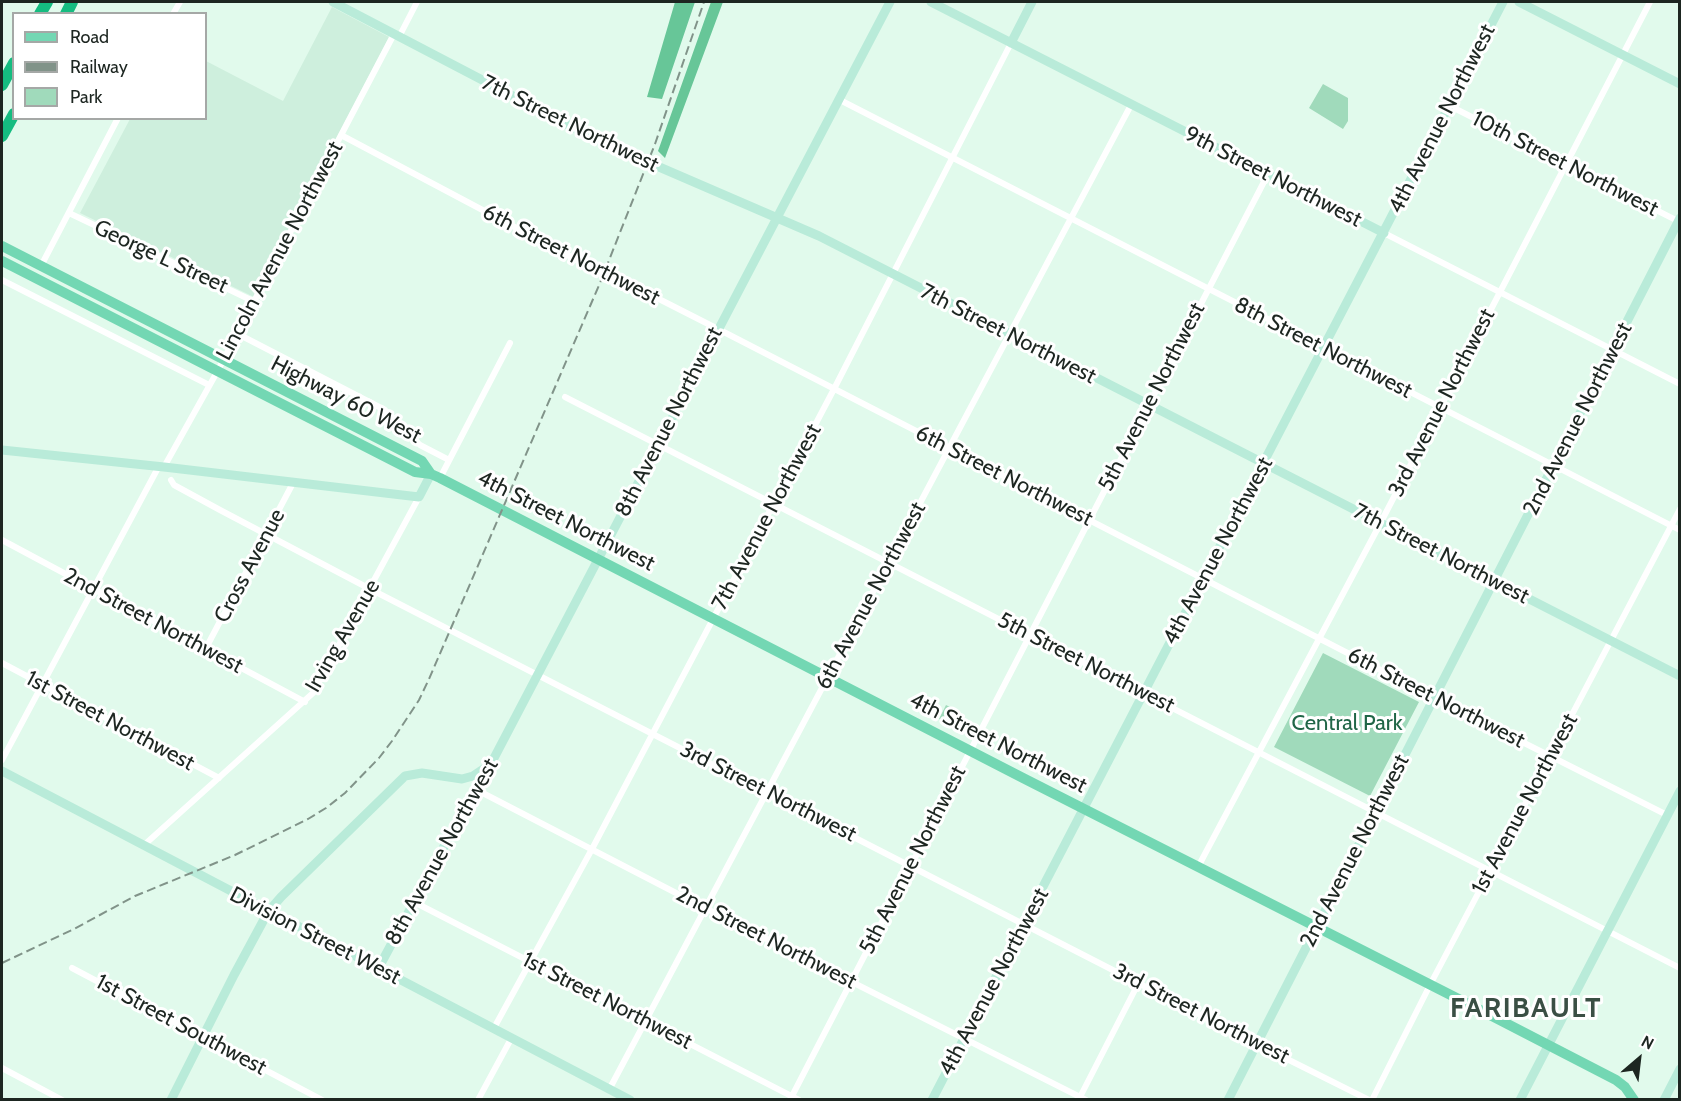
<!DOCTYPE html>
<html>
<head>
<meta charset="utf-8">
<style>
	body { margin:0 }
	#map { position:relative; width:1681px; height:1101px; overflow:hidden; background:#e1faec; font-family:Cabin,sans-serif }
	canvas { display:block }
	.frame { position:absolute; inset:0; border:3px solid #1d2621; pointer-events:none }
	.legend { position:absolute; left:12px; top:12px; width:195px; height:108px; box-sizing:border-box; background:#fff; border:2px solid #a5a8a6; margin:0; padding:8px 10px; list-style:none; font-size:18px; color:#1d2621 }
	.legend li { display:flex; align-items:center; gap:12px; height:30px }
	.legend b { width:30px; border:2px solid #a5a8a6 }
	.north { position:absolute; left:1609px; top:1029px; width:60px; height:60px; -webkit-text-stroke:4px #fff; paint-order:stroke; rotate:28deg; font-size:16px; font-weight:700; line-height:24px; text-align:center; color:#1d2621 }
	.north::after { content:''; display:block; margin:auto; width:21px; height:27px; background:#1d2621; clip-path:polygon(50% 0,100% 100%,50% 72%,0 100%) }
</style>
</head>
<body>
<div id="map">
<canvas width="1681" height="1101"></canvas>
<div class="frame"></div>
<ul class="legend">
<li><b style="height:8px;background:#73d7b3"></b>Road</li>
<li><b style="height:8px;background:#819389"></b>Railway</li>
<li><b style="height:16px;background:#a0dabb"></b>Park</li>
</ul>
<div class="north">N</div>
</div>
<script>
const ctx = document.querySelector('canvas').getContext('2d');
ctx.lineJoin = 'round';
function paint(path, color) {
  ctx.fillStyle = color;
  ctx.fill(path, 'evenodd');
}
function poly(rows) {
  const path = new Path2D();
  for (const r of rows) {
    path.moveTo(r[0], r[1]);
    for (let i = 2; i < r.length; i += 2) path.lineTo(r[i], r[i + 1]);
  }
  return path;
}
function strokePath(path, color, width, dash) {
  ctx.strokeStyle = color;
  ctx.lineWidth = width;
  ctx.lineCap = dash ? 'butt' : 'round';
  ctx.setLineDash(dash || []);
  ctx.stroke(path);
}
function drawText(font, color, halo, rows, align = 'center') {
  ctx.font = font + ' Cabin,sans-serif';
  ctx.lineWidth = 6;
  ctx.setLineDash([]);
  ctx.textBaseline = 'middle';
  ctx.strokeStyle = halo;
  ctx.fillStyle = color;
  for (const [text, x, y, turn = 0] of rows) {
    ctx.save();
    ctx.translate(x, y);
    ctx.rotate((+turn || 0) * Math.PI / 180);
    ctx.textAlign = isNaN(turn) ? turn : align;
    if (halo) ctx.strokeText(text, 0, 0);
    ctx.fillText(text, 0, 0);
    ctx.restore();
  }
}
paint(poly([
	[332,7,389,37,254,297,80,213,130,119,206,118,206,61,283,101]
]), '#ceefdd');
paint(poly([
	[1323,84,1348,98,1348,121,1343,129,1309,108],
	[1323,653,1419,702,1370,796,1274,747],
	[946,705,954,709,947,723,939,719]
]), '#a0dabb');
paint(poly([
	[675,2,695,2,662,99,647,97],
	[711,2,723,2,665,158,658,151]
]), '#67c698');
strokePath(poly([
	[173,14,180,2],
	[399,37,417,2],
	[838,99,1680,530],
	[1450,106,1680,222],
	[341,135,624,285,657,298,718,329,1433,697,1667,815],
	[69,213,253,301],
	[1384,233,1680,384],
	[41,266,118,118],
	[2,280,209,385],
	[236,333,385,410,420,445,449,460],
	[565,397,1680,968],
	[164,467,217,372,394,34],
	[440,478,510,343],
	[171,480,174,485,220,510,370,589,1257,1044,1369,1100],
	[2,540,305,702],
	[206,648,293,483],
	[2,663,219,778],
	[2,760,159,466],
	[475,789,707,909,1086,1100],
	[143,846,313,693,419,497],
	[1198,867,1380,524,1650,2],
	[414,902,799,1100],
	[72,968,322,1100],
	[494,1028,592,849,834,389,1011,43],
	[2,1068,62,1100],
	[610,1088,1131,105],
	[1079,1099,1139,982],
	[478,1100,512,1037],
	[790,1100,1268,174],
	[1372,1100,1430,985,1680,509]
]), '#fff', 6);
strokePath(poly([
	[333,2,599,141,819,236,1680,676],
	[931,2,1384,233],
	[1519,2,1680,84],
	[1011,43,1032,2],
	[2,450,164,467,419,497,431,474],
	[2,771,630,1100],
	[378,969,475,789,482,781,890,2],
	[171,1100,234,975,268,912,281,897,405,776,422,773,462,779,473,776,488,766],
	[932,1100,1503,2],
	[1228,1100,1680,218],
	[1520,1100,1680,791],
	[1664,1100,1680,1069]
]), '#b9ebd9', 9);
strokePath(poly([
	[2,246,422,461,431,474],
	[2,261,415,472,431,474,440,478,1023,778,1492,1016,1616,1080,1625,1087,1634,1100]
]), '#73d7b3', 10);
strokePath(poly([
	[40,14,47,2],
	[66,14,72,2],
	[2,85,14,63],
	[2,136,14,114]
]), '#15bc80', 12);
strokePath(poly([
	[2,963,74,929,135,896,235,855,308,819,326,808,345,793,379,758,392,741,419,700,429,679,600,283,655,144,704,2]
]), '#819389', 2, [9, 4.5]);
drawText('22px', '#1d2621', '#fff', [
	["4th Avenue Northwest",1442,119,-63],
	["7th Street Northwest",570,124,26],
	["10th Street Northwest",1565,164,27],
	["9th Street Northwest",1273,177,27],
	["Lincoln Avenue Northwest",280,251,-62],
	["6th Street Northwest",571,255,27],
	["George L Street",161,257,25],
	["7th Street Northwest",1008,334,27],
	["8th Street Northwest",1323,348,27],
	["5th Avenue Northwest",1152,397,-63],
	["Highway 60 West",346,400,27],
	["3rd Avenue Northwest",1442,403,-63],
	["2nd Avenue Northwest",1578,419,-63],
	["8th Avenue Northwest",669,422,-63],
	["6th Street Northwest",1004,476,27],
	["7th Avenue Northwest",767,517,-62],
	["4th Street Northwest",566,521,27],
	["4th Avenue Northwest",1218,551,-62],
	["7th Street Northwest",1441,554,27],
	["Cross Avenue",250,566,-62],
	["6th Avenue Northwest",871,596,-62],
	["2nd Street Northwest",153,621,28],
	["Irving Avenue",343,636,-60],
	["5th Street Northwest",1086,663,27],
	["6th Street Northwest",1436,698,27],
	["1st Street Northwest",110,721,28],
	["4th Street Northwest",998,743,27],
	["3rd Street Northwest",768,792,27],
	["1st Avenue Northwest",1525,804,-62],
	["2nd Avenue Northwest",1355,851,-63],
	["8th Avenue Northwest",442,852,-61],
	["5th Avenue Northwest",913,860,-63],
	["Division Street West",315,936,27],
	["2nd Street Northwest",766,938,27],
	["4th Avenue Northwest",994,982,-62],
	["1st Street Northwest",607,1001,27],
	["3rd Street Northwest",1201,1014,27],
	["1st Street Southwest",181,1025,28]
]);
drawText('22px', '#206647', '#fff', [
	["Central Park",1347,724]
]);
ctx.letterSpacing = '1.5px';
drawText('bold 28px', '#3a4f44', '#fff', [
	["FARIBAULT",1526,1009]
]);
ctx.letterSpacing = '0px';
</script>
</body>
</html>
